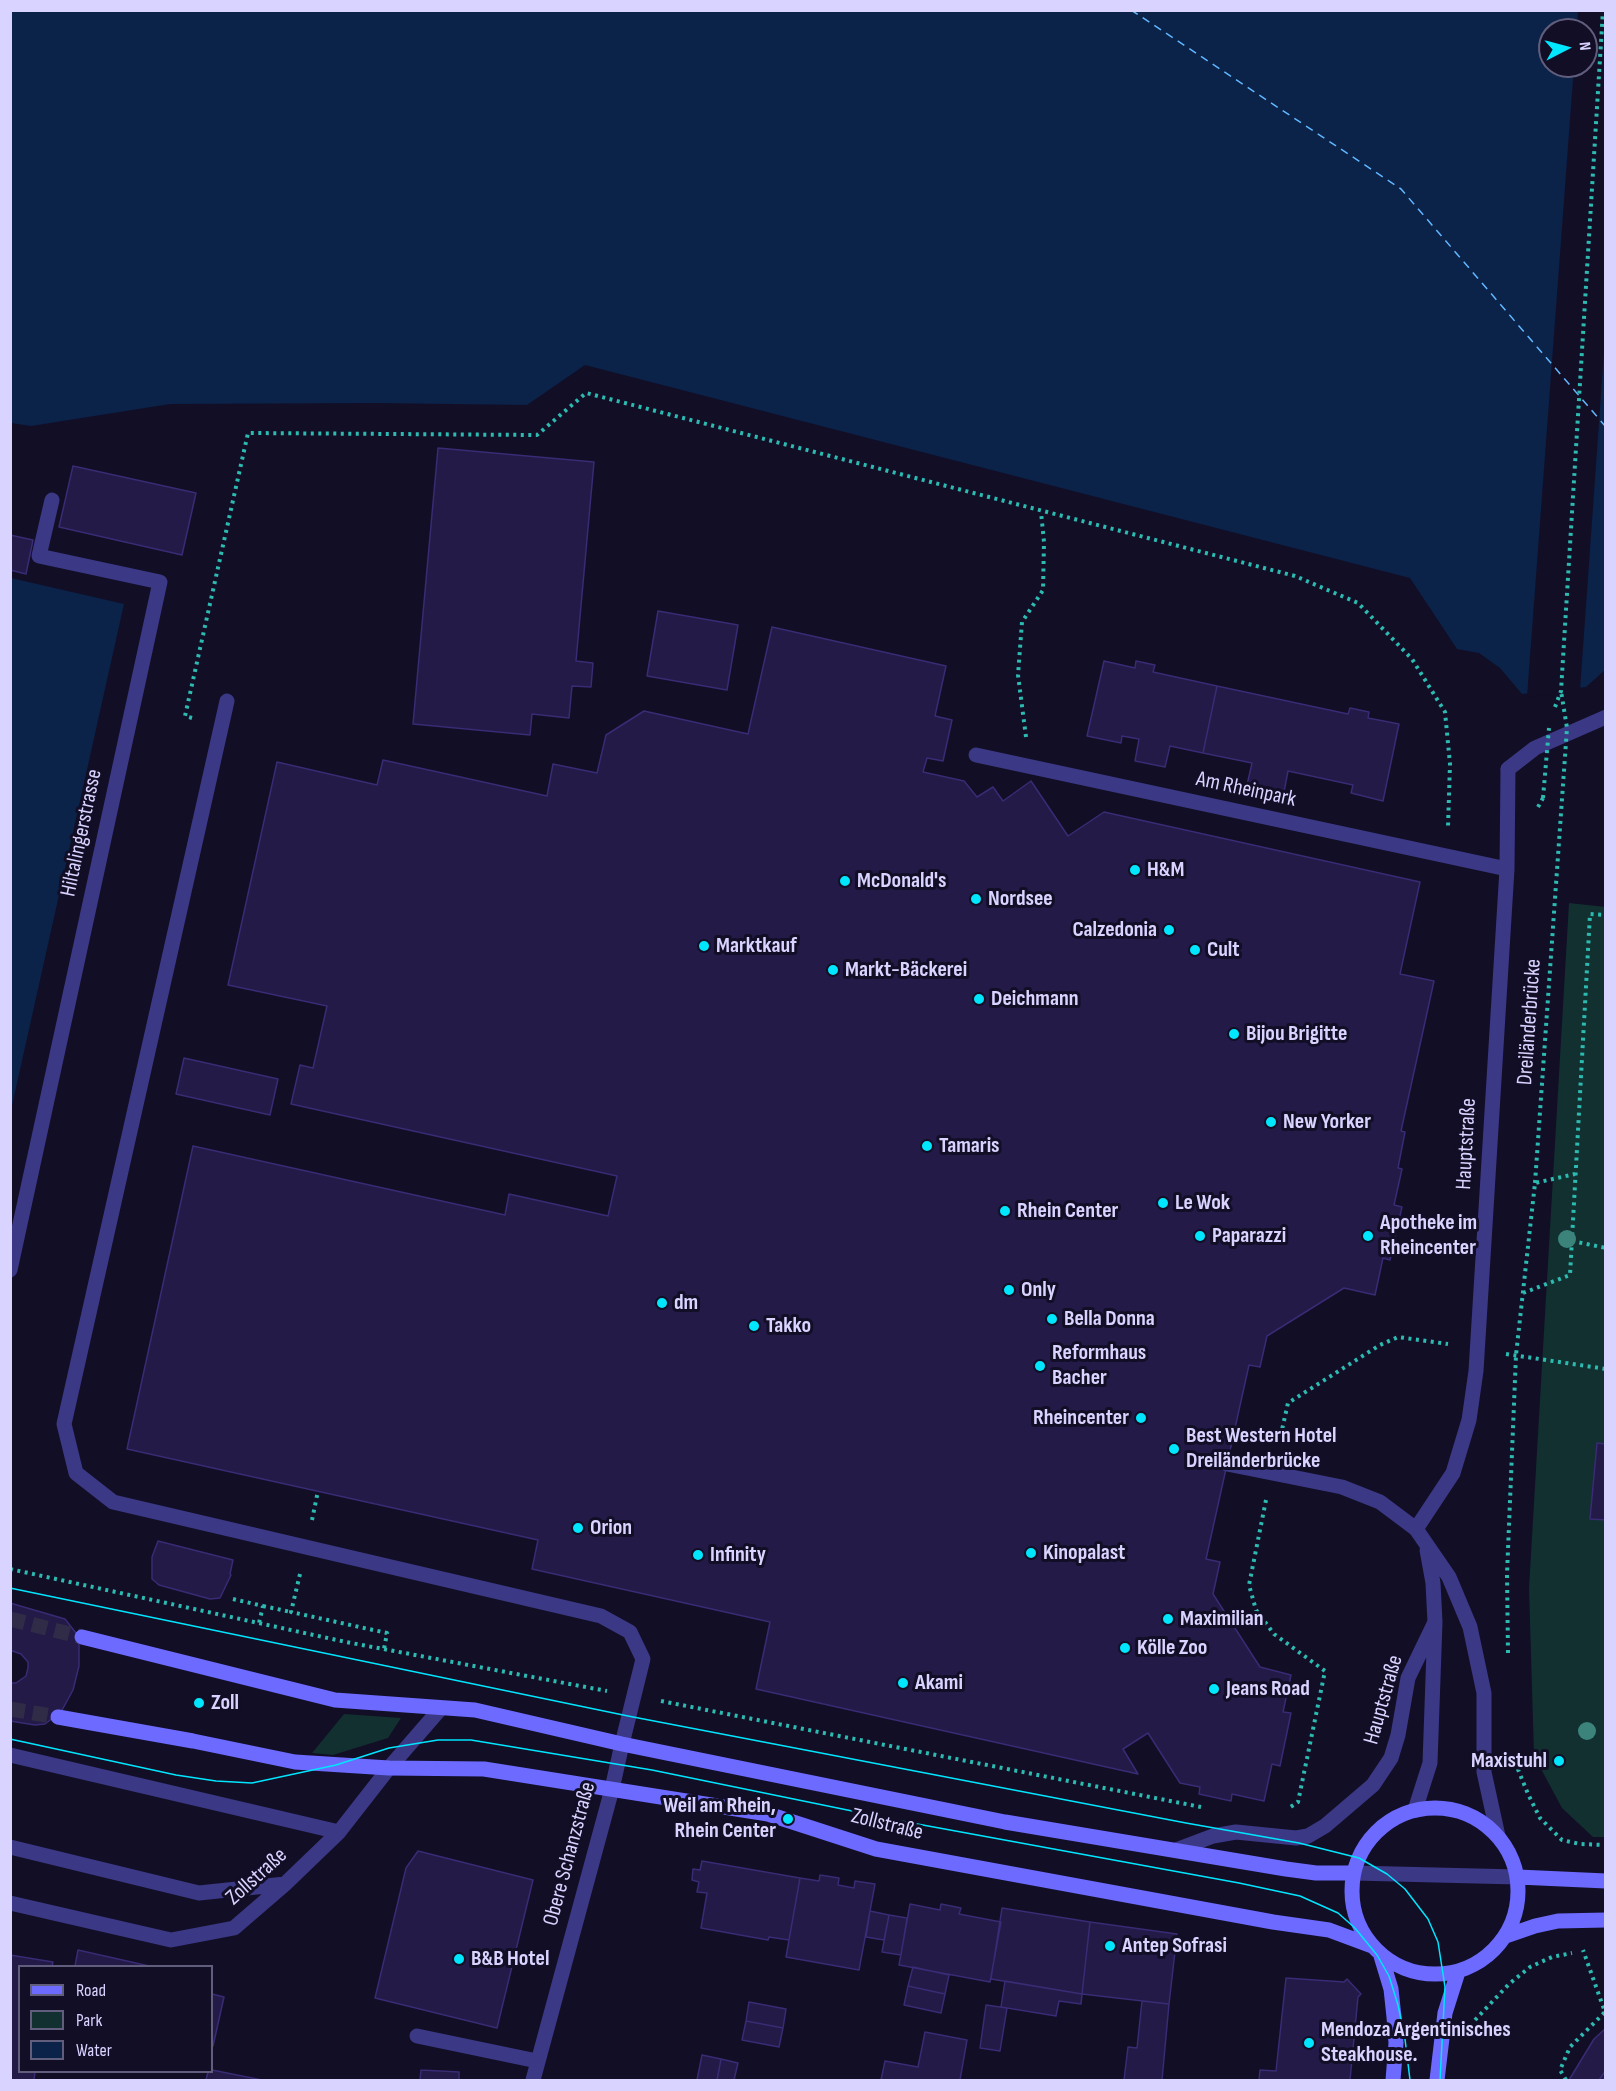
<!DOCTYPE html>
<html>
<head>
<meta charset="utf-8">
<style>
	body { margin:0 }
	#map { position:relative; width:1616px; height:2091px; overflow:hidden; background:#120e26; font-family:"Sofia Sans Condensed",sans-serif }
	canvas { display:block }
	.frame { position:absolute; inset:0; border:12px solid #d8d3ff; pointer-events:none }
	.legend { position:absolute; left:18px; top:1965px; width:195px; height:108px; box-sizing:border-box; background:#120e26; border:2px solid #615d7d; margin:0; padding:8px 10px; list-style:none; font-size:18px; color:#d8d3ff }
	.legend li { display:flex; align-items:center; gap:12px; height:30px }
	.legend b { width:30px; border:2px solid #615d7d }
	.north { position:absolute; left:1538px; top:18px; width:60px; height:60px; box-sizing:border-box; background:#120e26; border:2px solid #615d7d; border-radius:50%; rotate:84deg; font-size:16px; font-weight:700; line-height:24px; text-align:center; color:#d8d3ff }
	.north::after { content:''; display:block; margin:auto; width:21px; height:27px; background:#00e6fe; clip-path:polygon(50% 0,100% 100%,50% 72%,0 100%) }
</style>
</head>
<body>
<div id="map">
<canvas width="1616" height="2091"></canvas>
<div class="frame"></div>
<ul class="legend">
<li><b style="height:8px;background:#6d6aff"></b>Road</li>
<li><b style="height:16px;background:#11302f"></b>Park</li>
<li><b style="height:16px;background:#0b2249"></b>Water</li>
</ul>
<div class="north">N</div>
</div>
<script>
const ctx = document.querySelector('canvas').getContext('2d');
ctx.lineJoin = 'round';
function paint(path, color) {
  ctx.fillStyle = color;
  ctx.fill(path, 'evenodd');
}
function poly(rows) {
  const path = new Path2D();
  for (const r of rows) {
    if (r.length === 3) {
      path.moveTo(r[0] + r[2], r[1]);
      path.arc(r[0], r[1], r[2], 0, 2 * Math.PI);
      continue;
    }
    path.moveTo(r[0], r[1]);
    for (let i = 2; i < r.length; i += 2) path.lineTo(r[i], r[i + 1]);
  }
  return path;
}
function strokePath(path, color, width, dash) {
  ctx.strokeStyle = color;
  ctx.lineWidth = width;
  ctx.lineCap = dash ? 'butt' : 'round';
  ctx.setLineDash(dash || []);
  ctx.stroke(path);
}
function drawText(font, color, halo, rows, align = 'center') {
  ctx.font = font + ' "Sofia Sans Condensed",sans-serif';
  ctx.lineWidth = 6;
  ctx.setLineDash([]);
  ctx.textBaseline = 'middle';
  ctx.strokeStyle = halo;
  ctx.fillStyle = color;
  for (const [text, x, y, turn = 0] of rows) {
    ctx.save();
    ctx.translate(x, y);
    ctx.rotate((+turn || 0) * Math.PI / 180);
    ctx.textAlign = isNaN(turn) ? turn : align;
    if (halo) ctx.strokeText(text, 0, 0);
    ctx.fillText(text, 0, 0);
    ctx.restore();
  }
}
paint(poly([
	[1569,903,1606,907,1605,1837,1593,1837,1562,1808,1534,1756,1529,1588],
	[344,1714,401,1718,388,1738,333,1755,312,1753]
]), '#11302f');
paint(poly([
	[10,11,1605,11,1605,670,1586,687,1522,694,1500,668,1479,653,1457,649,1410,578,585,365,527,405,375,403,170,404,31,426,11,423],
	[1550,30,1586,30,1586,66,1550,66],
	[11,578,124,604,11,1110,10,578]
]), '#0b2249');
paint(poly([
	[1578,11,1606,11,1605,338,1580,690,1527,697,1574,66,1586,66,1586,30,1577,30]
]), '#120e26');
strokePath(poly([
	[1131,10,1401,189,1606,427]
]), '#61b7ff', 1.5, [8, 6]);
const building = poly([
	[438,448,594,462,576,661,593,663,591,687,572,686,569,718,532,714,530,735,413,724,438,448],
	[73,466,196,493,182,555,59,527,73,466],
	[10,535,33,540,26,574,10,570,10,535],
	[658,611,738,625,727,690,647,676,658,611],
	[772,627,946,666,935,716,952,720,943,761,927,758,923,772,964,781,977,797,993,787,1003,801,1031,781,1068,836,1104,812,1420,882,1400,974,1434,981,1401,1131,1405,1132,1398,1168,1402,1169,1394,1205,1402,1207,1390,1260,1383,1258,1375,1295,1344,1288,1267,1336,1260,1367,1249,1365,1206,1559,1220,1562,1213,1594,1260,1667,1291,1675,1283,1712,1291,1713,1280,1766,1272,1764,1264,1801,1232,1794,1231,1801,1199,1794,1200,1787,1180,1783,1148,1733,1123,1749,1138,1774,756,1689,770,1622,532,1569,538,1540,127,1449,193,1146,505,1215,509,1194,608,1216,617,1176,291,1104,300,1065,313,1068,327,1006,228,985,277,762,377,785,383,760,547,796,553,764,597,773,606,735,644,711,748,734,772,627],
	[1104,661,1135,668,1136,661,1155,665,1153,672,1217,686,1203,753,1170,746,1165,767,1135,761,1139,739,1122,736,1121,743,1087,736,1104,661],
	[1217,686,1348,714,1350,708,1369,712,1368,718,1399,724,1383,801,1351,793,1353,785,1288,771,1284,792,1247,785,1252,763,1203,753,1217,686],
	[184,1058,278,1079,270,1115,176,1094,184,1058],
	[1597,1443,1606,1444,1606,1520,1590,1519,1597,1443],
	[158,1541,233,1560,230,1574,231,1575,220,1598,210,1599,159,1585,152,1579,152,1557,158,1541],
	[10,1603,65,1619,76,1633,79,1643,79,1666,73,1690,61,1712,45,1724,35,1725,10,1721,10,1603],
	[10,1650,21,1654,28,1662,28,1668,26,1676,16,1683,10,1683,10,1650],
	[418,1851,533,1880,497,2028,375,1998,406,1868,418,1851],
	[702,1861,800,1878,789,1940,769,1937,768,1940,701,1928,707,1893,697,1892,699,1882,692,1880,693,1869,700,1870,702,1861],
	[820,1875,839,1878,838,1885,854,1888,855,1881,875,1884,859,1970,786,1957,800,1878,819,1881,820,1875],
	[910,1904,940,1910,941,1904,961,1908,959,1914,1001,1922,990,1982,899,1965,910,1904],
	[1002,1908,1090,1922,1082,1994,991,1979,1002,1908],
	[870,1911,889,1915,884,1940,866,1937,870,1911],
	[889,1915,907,1918,901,1955,882,1952,889,1915],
	[1090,1922,1177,1934,1169,2004,1082,1994,1090,1922],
	[78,1950,149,1966,75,1966,78,1950],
	[10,1955,53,1962,52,1966,20,1966,20,2072,35,2072,34,2080,10,2080,10,1955],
	[913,1967,949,1975,945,1994,908,1986,913,1967],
	[1286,1978,1344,1982,1347,1979,1361,1994,1358,1997,1350,2080,1259,2080,1260,2070,1276,2071,1286,1978],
	[1005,1981,1082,1994,1081,2004,1059,2001,1056,2016,1001,2007,1005,1981],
	[908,1986,945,1994,941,2013,904,2005,908,1986],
	[212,1994,224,1997,213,2046,212,2046,212,1994],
	[1142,2001,1169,2004,1162,2080,1124,2080,1128,2047,1137,2048,1142,2001],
	[749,2002,786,2009,783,2028,746,2021,749,2002],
	[986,2005,1007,2008,1000,2051,980,2048,986,2005],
	[746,2021,783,2028,779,2047,742,2040,746,2021],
	[1606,2028,1606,2070,1599,2080,1569,2080,1594,2039,1606,2028],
	[925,2032,967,2040,960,2080,881,2080,885,2061,918,2067,925,2032],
	[702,2055,721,2059,717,2080,697,2080,702,2055],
	[721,2059,738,2063,734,2080,717,2080,721,2059],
	[212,2070,262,2080,206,2080,208,2072,212,2070],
	[421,2070,459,2072,459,2080,420,2080,421,2070],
	[1606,2070,1606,2080,1599,2080,1606,2070]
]);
paint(building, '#231a47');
strokePath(building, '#392b74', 1.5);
strokePath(poly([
	[10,1619,82,1637],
	[10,1709,58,1717]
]), '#302c47', 15, [15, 8]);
strokePath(poly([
	[1555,707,1561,691,1603,10],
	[192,718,185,716,248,433,537,435,586,393,1295,576,1358,603,1412,659,1445,712,1450,764,1448,827],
	[1026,737,1018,675,1022,622,1043,590,1044,542,1041,512],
	[1538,807,1543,798],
	[1572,1241,1606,1248],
	[1523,1293,1570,1275,1590,914,1606,915],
	[1506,1354,1606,1369],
	[1279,1443,1288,1403,1380,1345,1398,1337,1448,1344],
	[1266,1500,1249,1585,1256,1610,1274,1634,1325,1671,1298,1802,1289,1808],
	[312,1520,318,1491],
	[10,1569,346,1642,607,1691],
	[300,1574,291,1612,387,1633,384,1649],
	[233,1599,263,1606,259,1623],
	[263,1606,291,1612],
	[1508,1653,1507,1574,1516,1355,1535,1183,1575,1174],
	[661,1701,1201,1807],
	[1515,1762,1528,1794,1540,1818,1562,1840,1580,1844,1606,1845],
	[1475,2020,1509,1984,1530,1967,1552,1957,1572,1953],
	[1566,2080,1560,2070,1570,2047,1605,2012,1583,1950]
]), '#2cbab1', 4, [3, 4.5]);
strokePath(poly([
	[227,701,64,1424,76,1473,113,1502,601,1616,630,1632,643,1659,622,1744],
	[1508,769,1535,748,1606,717],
	[10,1270,160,582,39,556,52,500],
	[1227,1464,1342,1487,1380,1502,1416,1529],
	[10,1755,339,1832],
	[10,1847,199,1893,285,1884],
	[1354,1873,1518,1877],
	[10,1903,171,1940,234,1928,285,1884,339,1832,389,1768,441,1708],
	[417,2036,537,2061]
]), '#3b3886', 15);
strokePath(poly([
	[976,755,1507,869],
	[1415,1810,1430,1763,1435,1622,1433,1583,1427,1550],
	[1498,1836,1484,1772,1484,1693,1470,1627,1449,1577,1416,1529,1453,1473,1469,1420,1476,1371,1507,869,1508,769],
	[1176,1850,1213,1836,1236,1832,1296,1838,1308,1836,1325,1826,1373,1785,1391,1758,1398,1735,1408,1678,1435,1622],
	[533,2080,612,1789,622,1744]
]), '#3b3886', 15);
strokePath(poly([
	[82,1637,335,1700,475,1710,622,1744,1005,1822,1286,1869,1316,1873,1354,1873],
	[58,1717,193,1741,295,1762,389,1768,484,1769,768,1814,876,1849,1273,1922,1329,1930,1372,1946],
	[1435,1891,83],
	[1518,1877,1606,1881],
	[1506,1936,1535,1926,1558,1921,1606,1920],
	[1381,1956,1391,1989,1394,2017,1396,2043,1393,2080],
	[1437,2080,1445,2013,1458,1972]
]), '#6d6aff', 15);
strokePath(poly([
	[10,1588,628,1716,1186,1823,1299,1843,1359,1858,1387,1874,1405,1889,1428,1919,1438,1942,1445,1987,1440,2080],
	[10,1739,176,1775,216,1781,252,1783,336,1765,389,1748,438,1740,471,1740,652,1770,901,1821,1239,1883,1300,1896,1338,1913,1355,1928,1377,1955,1389,1976,1398,2005,1405,2039,1410,2080]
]), '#00e6fe', 1.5);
strokePath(poly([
	[1543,798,1549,728],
	[1535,1183,1567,728,1561,691]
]), '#2cbab1', 4, [3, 4.5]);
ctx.fillStyle = '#3b837b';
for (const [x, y] of [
	[1567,1239],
	[1587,1731]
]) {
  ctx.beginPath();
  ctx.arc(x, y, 9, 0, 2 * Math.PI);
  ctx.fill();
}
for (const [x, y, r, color] of [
	[1135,870,6,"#00e6fe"],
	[845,881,6,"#00e6fe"],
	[976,899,6,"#00e6fe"],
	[1169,930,6,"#00e6fe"],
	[704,946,6,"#00e6fe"],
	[1195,950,6,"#00e6fe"],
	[833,970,6,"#00e6fe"],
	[979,999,6,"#00e6fe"],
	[1234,1034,6,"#00e6fe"],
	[1271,1122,6,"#00e6fe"],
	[927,1146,6,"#00e6fe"],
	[1163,1203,6,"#00e6fe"],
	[1005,1211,6,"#00e6fe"],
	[1200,1236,6,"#00e6fe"],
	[1368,1236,6,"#00e6fe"],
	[1009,1290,6,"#00e6fe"],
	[662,1303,6,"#00e6fe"],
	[1052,1319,6,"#00e6fe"],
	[754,1326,6,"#00e6fe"],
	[1040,1366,6,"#00e6fe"],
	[1141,1418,6,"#00e6fe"],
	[1174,1449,6,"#00e6fe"],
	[578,1528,6,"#00e6fe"],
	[1031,1553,6,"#00e6fe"],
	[698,1555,6,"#00e6fe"],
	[1168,1619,6,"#00e6fe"],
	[1125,1648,6,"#00e6fe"],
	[903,1683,6,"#00e6fe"],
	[1214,1689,6,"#00e6fe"],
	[199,1703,6,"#00e6fe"],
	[1559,1761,6,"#00e6fe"],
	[788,1819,6,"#00e6fe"],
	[1110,1946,6,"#00e6fe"],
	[459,1959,6,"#00e6fe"],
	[1309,2043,6,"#00e6fe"]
]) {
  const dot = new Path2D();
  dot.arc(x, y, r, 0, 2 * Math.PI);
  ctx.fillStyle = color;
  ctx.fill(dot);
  strokePath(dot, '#120e26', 2);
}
drawText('22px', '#d8d3ff', '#120e26', [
	["Am Rheinpark",1246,790,12],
	["Hiltalingerstrasse",82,833,-78],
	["Dreiländerbrücke",1530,1022,-86],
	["Hauptstraße",1467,1144,-87],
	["Hauptstraße",1384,1700,-74],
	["Zollstraße",887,1825,14],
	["Obere Schanzstraße",570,1854,-75],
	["Zollstraße",257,1877,-42]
]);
drawText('bold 22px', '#d8d3ff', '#120e26', [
	["H&M",1147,870],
	["McDonald's",857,881],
	["Nordsee",988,899],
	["Calzedonia",1157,930,"right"],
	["Marktkauf",716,946],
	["Cult",1207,950],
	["Markt-Bäckerei",845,970],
	["Deichmann",991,999],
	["Bijou Brigitte",1246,1034],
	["New Yorker",1283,1122],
	["Tamaris",939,1146],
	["Le Wok",1175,1203],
	["Rhein Center",1017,1211],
	["Apotheke im",1380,1223],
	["Rheincenter",1380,1248],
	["Paparazzi",1212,1236],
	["Only",1021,1290],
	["dm",674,1303],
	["Bella Donna",1064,1319],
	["Takko",766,1326],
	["Reformhaus",1052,1353],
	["Bacher",1052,1378],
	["Rheincenter",1129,1418,"right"],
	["Best Western Hotel",1186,1436],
	["Dreiländerbrücke",1186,1461],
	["Orion",590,1528],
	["Kinopalast",1043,1553],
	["Infinity",710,1555],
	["Maximilian",1180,1619],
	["Kölle Zoo",1137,1648],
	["Akami",915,1683],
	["Jeans Road",1226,1689],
	["Zoll",211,1703],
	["Maxistuhl",1547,1761,"right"],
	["Weil am Rhein,",776,1806,"right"],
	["Rhein Center",776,1831,"right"],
	["Antep Sofrasi",1122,1946],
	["B&B Hotel",471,1959],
	["Mendoza Argentinisches",1321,2030],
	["Steakhouse.",1321,2055]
], 'left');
</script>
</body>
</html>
